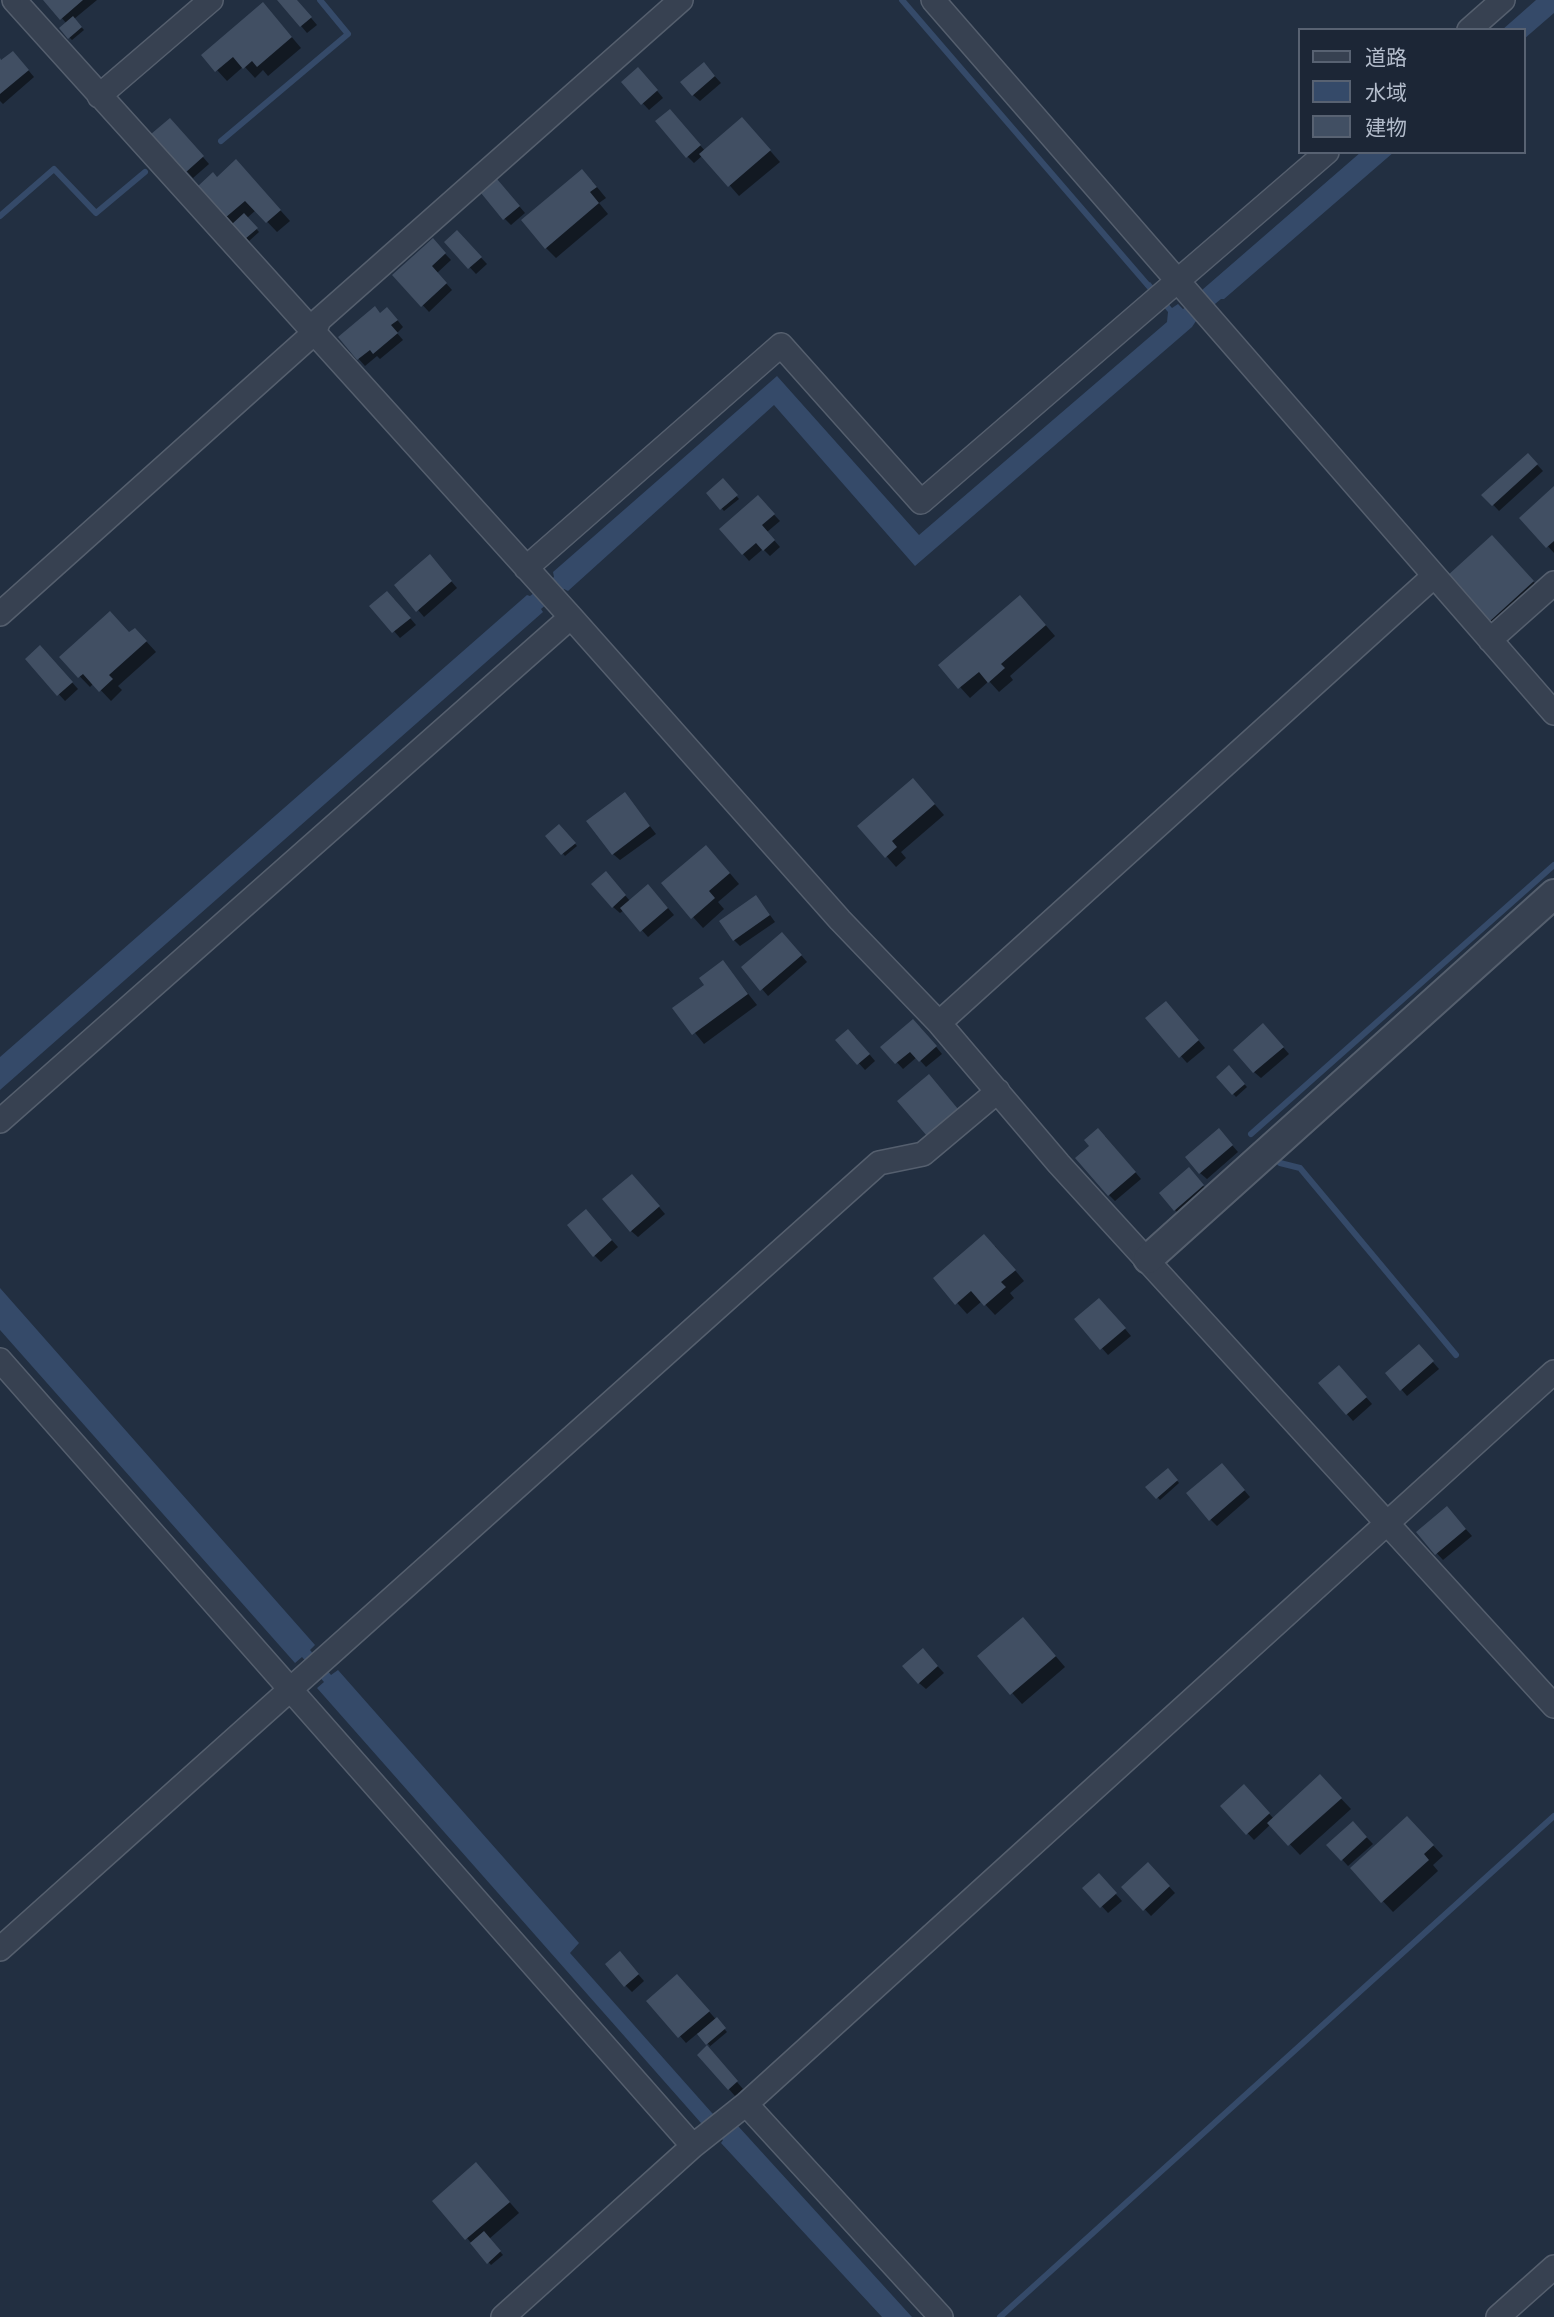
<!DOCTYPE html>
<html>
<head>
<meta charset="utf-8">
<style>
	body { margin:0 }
	#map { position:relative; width:1554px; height:2317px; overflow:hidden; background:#222f41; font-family:Poppins,"Noto Sans JP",sans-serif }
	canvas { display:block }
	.legend { position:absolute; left:1298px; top:28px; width:228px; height:126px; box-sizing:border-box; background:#1c2636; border:2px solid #586272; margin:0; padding:9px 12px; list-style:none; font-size:21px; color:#b3bccb }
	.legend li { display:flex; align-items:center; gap:14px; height:35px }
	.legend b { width:35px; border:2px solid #586272 }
</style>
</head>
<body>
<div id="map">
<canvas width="1554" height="2317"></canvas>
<ul class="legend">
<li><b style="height:9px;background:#374151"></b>道路</li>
<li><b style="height:19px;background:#354a69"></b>水域</li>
<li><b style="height:19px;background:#414f63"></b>建物</li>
</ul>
</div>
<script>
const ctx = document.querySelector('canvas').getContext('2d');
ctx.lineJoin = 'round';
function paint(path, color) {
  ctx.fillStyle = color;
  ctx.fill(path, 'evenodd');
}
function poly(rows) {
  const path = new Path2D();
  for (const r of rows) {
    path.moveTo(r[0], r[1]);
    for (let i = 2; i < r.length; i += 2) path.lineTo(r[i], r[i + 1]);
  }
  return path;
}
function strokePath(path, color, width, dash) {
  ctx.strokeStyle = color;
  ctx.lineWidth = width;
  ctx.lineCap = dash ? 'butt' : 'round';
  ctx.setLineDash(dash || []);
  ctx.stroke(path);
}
paint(poly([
	[1536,0,1554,0,1554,13,1524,39,1524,30,1502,30],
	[1361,152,1394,152,1224,299,1221,299,1198,318,1192,327,915,566,774,405,568,591,564,589,541,609,543,612,0,1090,0,1057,527,595,530,596,554,577,553,572,777,376,919,535,1167,322,1168,312,1145,286,1150,282,1172,308,1178,304,1183,309,1203,296,1202,290],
	[0,1288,315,1645,310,1650,331,1675,338,1670,579,1943,570,1953,712,2113,733,2130,738,2126,912,2317,882,2317,721,2143,723,2140,701,2123,317,1688,324,1682,302,1657,295,1663,0,1330]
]), '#354a69');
paint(poly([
	[46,0,97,0,74,19,84,30,72,40,61,29,67,24],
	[279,0,296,0,317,25,307,33],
	[273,15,301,48,268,76,263,70,255,78,244,66,227,81,217,70],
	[19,59,34,77,3,104,0,101,0,60],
	[710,71,721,83,700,101,693,95],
	[644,75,663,98,649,110,623,82],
	[676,117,705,151,752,130,780,162,739,196,703,155,694,163,687,156],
	[176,126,209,164,193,178,153,134],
	[246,172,290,221,277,232,256,210,247,218,259,232,249,241,199,187],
	[592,181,606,198,599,203,608,214,556,258,546,248],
	[504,188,525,213,511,225,504,218],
	[457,232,487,264,476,274,446,242],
	[432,240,451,260,437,273,452,290,429,312,395,275],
	[381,314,394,316,403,327,397,333,403,340,380,359,377,356,365,366,340,338],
	[1528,455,1543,471,1499,511,1484,495],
	[723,481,739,499,724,511,708,494],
	[1554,489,1554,553,1522,518],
	[764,504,780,521,767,532,780,547,770,556,763,549,749,561,743,554],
	[1502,547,1543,592,1500,631,1449,576],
	[436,563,457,588,424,617,418,610],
	[394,599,416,625,400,638,372,606],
	[1030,607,1055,636,1010,676,1013,680,999,692,989,681,970,698,940,665],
	[129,634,145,640,156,652,118,686,122,690,111,701,94,683,90,687,61,657],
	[47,654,78,689,65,701,27,659],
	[923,791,944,815,901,852,906,858,896,867,860,826],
	[625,794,656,834,620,860,613,854],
	[559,826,577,846,565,856,548,836],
	[716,857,739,884,718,902,724,909,703,928,693,917],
	[612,880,630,901,655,893,674,915,648,937,624,910,620,913,613,907],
	[762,904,775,922,740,946,734,940],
	[788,940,807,962,768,996,762,989],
	[723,962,757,1005,704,1044,675,1008,706,985],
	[1172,1010,1205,1048,1187,1063,1148,1019],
	[920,1027,942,1054,926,1067,917,1057,903,1069,883,1047],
	[1270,1032,1289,1054,1261,1078,1254,1072],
	[855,1037,875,1061,865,1070,838,1040],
	[1229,1068,1247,1087,1236,1097,1218,1077],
	[1105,1136,1141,1179,1115,1201,1109,1195],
	[1225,1137,1238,1152,1207,1179,1200,1173],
	[1195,1176,1209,1193,1181,1216,1175,1210],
	[638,1182,665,1214,638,1237,631,1231],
	[592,1218,618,1247,601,1262,594,1255],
	[995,1246,1024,1281,1010,1293,1014,1298,995,1315,982,1301,967,1314,935,1278],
	[1106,1306,1131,1336,1108,1355,1077,1320],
	[1425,1353,1439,1369,1407,1396,1401,1389],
	[1345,1373,1372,1404,1353,1421,1320,1383],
	[1168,1470,1179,1483,1160,1500,1148,1487],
	[1228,1471,1250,1497,1217,1526,1210,1519],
	[1453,1515,1472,1536,1443,1560,1418,1533],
	[1033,1630,1065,1667,1022,1704,980,1657],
	[929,1657,944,1673,926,1689,919,1683],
	[1330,1787,1351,1809,1300,1855,1271,1824,1254,1840,1222,1806,1250,1793,1274,1819],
	[1353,1823,1373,1844,1348,1866,1329,1845],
	[1417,1828,1443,1856,1433,1865,1438,1871,1393,1912,1352,1868],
	[1148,1864,1175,1893,1151,1916,1124,1887],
	[1099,1876,1122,1901,1108,1913,1085,1888],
	[626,1960,644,1981,632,1992,625,1985],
	[684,1983,727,2032,708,2048,743,2089,735,2096,699,2055,710,2046,698,2033,686,2043,649,2001],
	[486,2175,519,2213,489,2239,503,2255,491,2265,434,2201]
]), '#0007');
strokePath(poly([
	[902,0,1152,290],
	[221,141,348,34,320,0],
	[0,216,54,169,96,213,145,172],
	[1251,1134,1554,865],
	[1280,1163,1300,1168,1456,1355],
	[1000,2317,1554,1816]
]), '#354a69', 6);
paint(poly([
	[43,0,83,0,60,20],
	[277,0,297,0,312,17,300,27],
	[263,2,292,37,257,67,252,61,243,69,233,57,215,72,201,55],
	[73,16,82,27,68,39,59,28],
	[13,51,29,70,0,94,0,58,1,60],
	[704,62,715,76,692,96,680,82],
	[638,67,658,90,641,105,621,82],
	[670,109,701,145,686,158,655,121],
	[742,117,771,150,728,187,699,154],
	[170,118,204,156,185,173,151,134],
	[236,159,281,210,266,223,245,201,225,218,197,187,213,172,217,177],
	[582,169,597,187,590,192,599,203,545,249,521,220],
	[497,179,520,206,503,220,481,193],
	[244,213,258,228,245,239,232,224],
	[457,230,482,257,468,269,444,242],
	[433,238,446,253,432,266,447,283,421,307,392,275],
	[375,306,380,313,387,307,398,320,391,325,398,333,373,354,370,350,357,360,338,337],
	[1528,453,1538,464,1492,506,1481,495],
	[723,478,738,495,720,510,706,493],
	[1554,486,1554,541,1546,548,1519,518],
	[758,495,775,514,762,525,775,540,763,551,756,543,742,555,719,529],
	[1492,535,1534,581,1489,622,1447,576],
	[430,554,452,581,416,612,394,585],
	[387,591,411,618,392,633,369,606],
	[1020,595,1046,625,1001,664,1005,668,988,683,979,672,958,689,938,665],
	[110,611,129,632,135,628,147,641,109,675,113,679,99,692,83,674,78,678,59,657],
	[40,645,73,682,57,696,25,659],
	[913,778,935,804,892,841,897,847,885,858,857,826],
	[625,792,650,826,612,855,586,821],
	[559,824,576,843,561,855,545,836],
	[706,845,730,873,709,891,715,898,691,919,661,883],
	[606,871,626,895,612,908,591,884],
	[648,884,668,908,640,932,620,908],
	[756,895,770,915,733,941,719,921],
	[782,932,802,955,760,991,741,967],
	[723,960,748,994,692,1035,672,1008,704,985,699,978],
	[1166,1001,1199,1040,1179,1058,1145,1018],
	[913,1019,937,1046,919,1062,910,1052,895,1064,880,1047],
	[1263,1023,1284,1047,1253,1073,1233,1050],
	[848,1029,870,1054,857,1065,835,1040],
	[1229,1065,1245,1084,1232,1095,1216,1077],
	[929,1074,958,1109,927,1136,897,1101],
	[1098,1128,1136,1172,1108,1196,1075,1158,1089,1146,1084,1140],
	[1219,1128,1233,1145,1199,1174,1185,1157],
	[1189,1167,1204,1185,1174,1211,1159,1193],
	[632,1174,660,1206,630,1232,602,1199],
	[586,1209,612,1240,593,1257,567,1225],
	[984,1234,1016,1270,1001,1282,1006,1287,984,1306,971,1291,955,1305,933,1278],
	[1099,1298,1126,1328,1100,1350,1074,1319],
	[1419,1344,1434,1361,1400,1391,1385,1373],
	[1339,1365,1367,1397,1346,1415,1318,1383],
	[1222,1463,1245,1490,1209,1521,1186,1493],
	[1168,1468,1178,1480,1156,1499,1145,1487],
	[1447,1506,1466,1529,1435,1555,1416,1532],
	[1023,1617,1056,1656,1010,1695,977,1656],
	[923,1648,938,1666,918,1684,902,1666],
	[1320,1774,1342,1798,1288,1846,1267,1823],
	[1244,1784,1270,1813,1246,1835,1220,1806],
	[1407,1816,1434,1845,1424,1854,1429,1860,1381,1903,1350,1868],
	[1353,1821,1367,1837,1341,1861,1326,1845],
	[1148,1862,1170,1886,1143,1911,1121,1887],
	[1099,1873,1117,1893,1100,1908,1082,1888],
	[620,1951,639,1974,624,1987,605,1964],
	[677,1974,710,2011,678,2038,646,2001],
	[717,2017,726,2028,706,2045,697,2034],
	[707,2045,738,2081,728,2090,697,2055],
	[476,2162,510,2202,465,2240,432,2201],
	[484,2231,501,2251,487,2264,470,2243]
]), '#414f63');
const minor = poly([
	[14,0,571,617,840,920,939,1023,1059,1164,1554,1706],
	[933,0,1554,713],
	[1469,30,1503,0],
	[99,96,211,0],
	[526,568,781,345,921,502,1327,152],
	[0,614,314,333,319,320,681,0],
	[1490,640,1554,583],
	[939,1023,1434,576],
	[0,1121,571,617],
	[0,1360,693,2146],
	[0,1949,879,1163,923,1154,998,1091],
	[746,2104,941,2317],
	[503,2317,693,2146,746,2104,1554,1372],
	[1498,2317,1554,2267]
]);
const tertiary = poly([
	[1148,1259,1554,894]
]);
strokePath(minor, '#555f6e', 26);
strokePath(tertiary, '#555f6e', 32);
strokePath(minor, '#374151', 23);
strokePath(tertiary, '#374151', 28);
</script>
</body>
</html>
